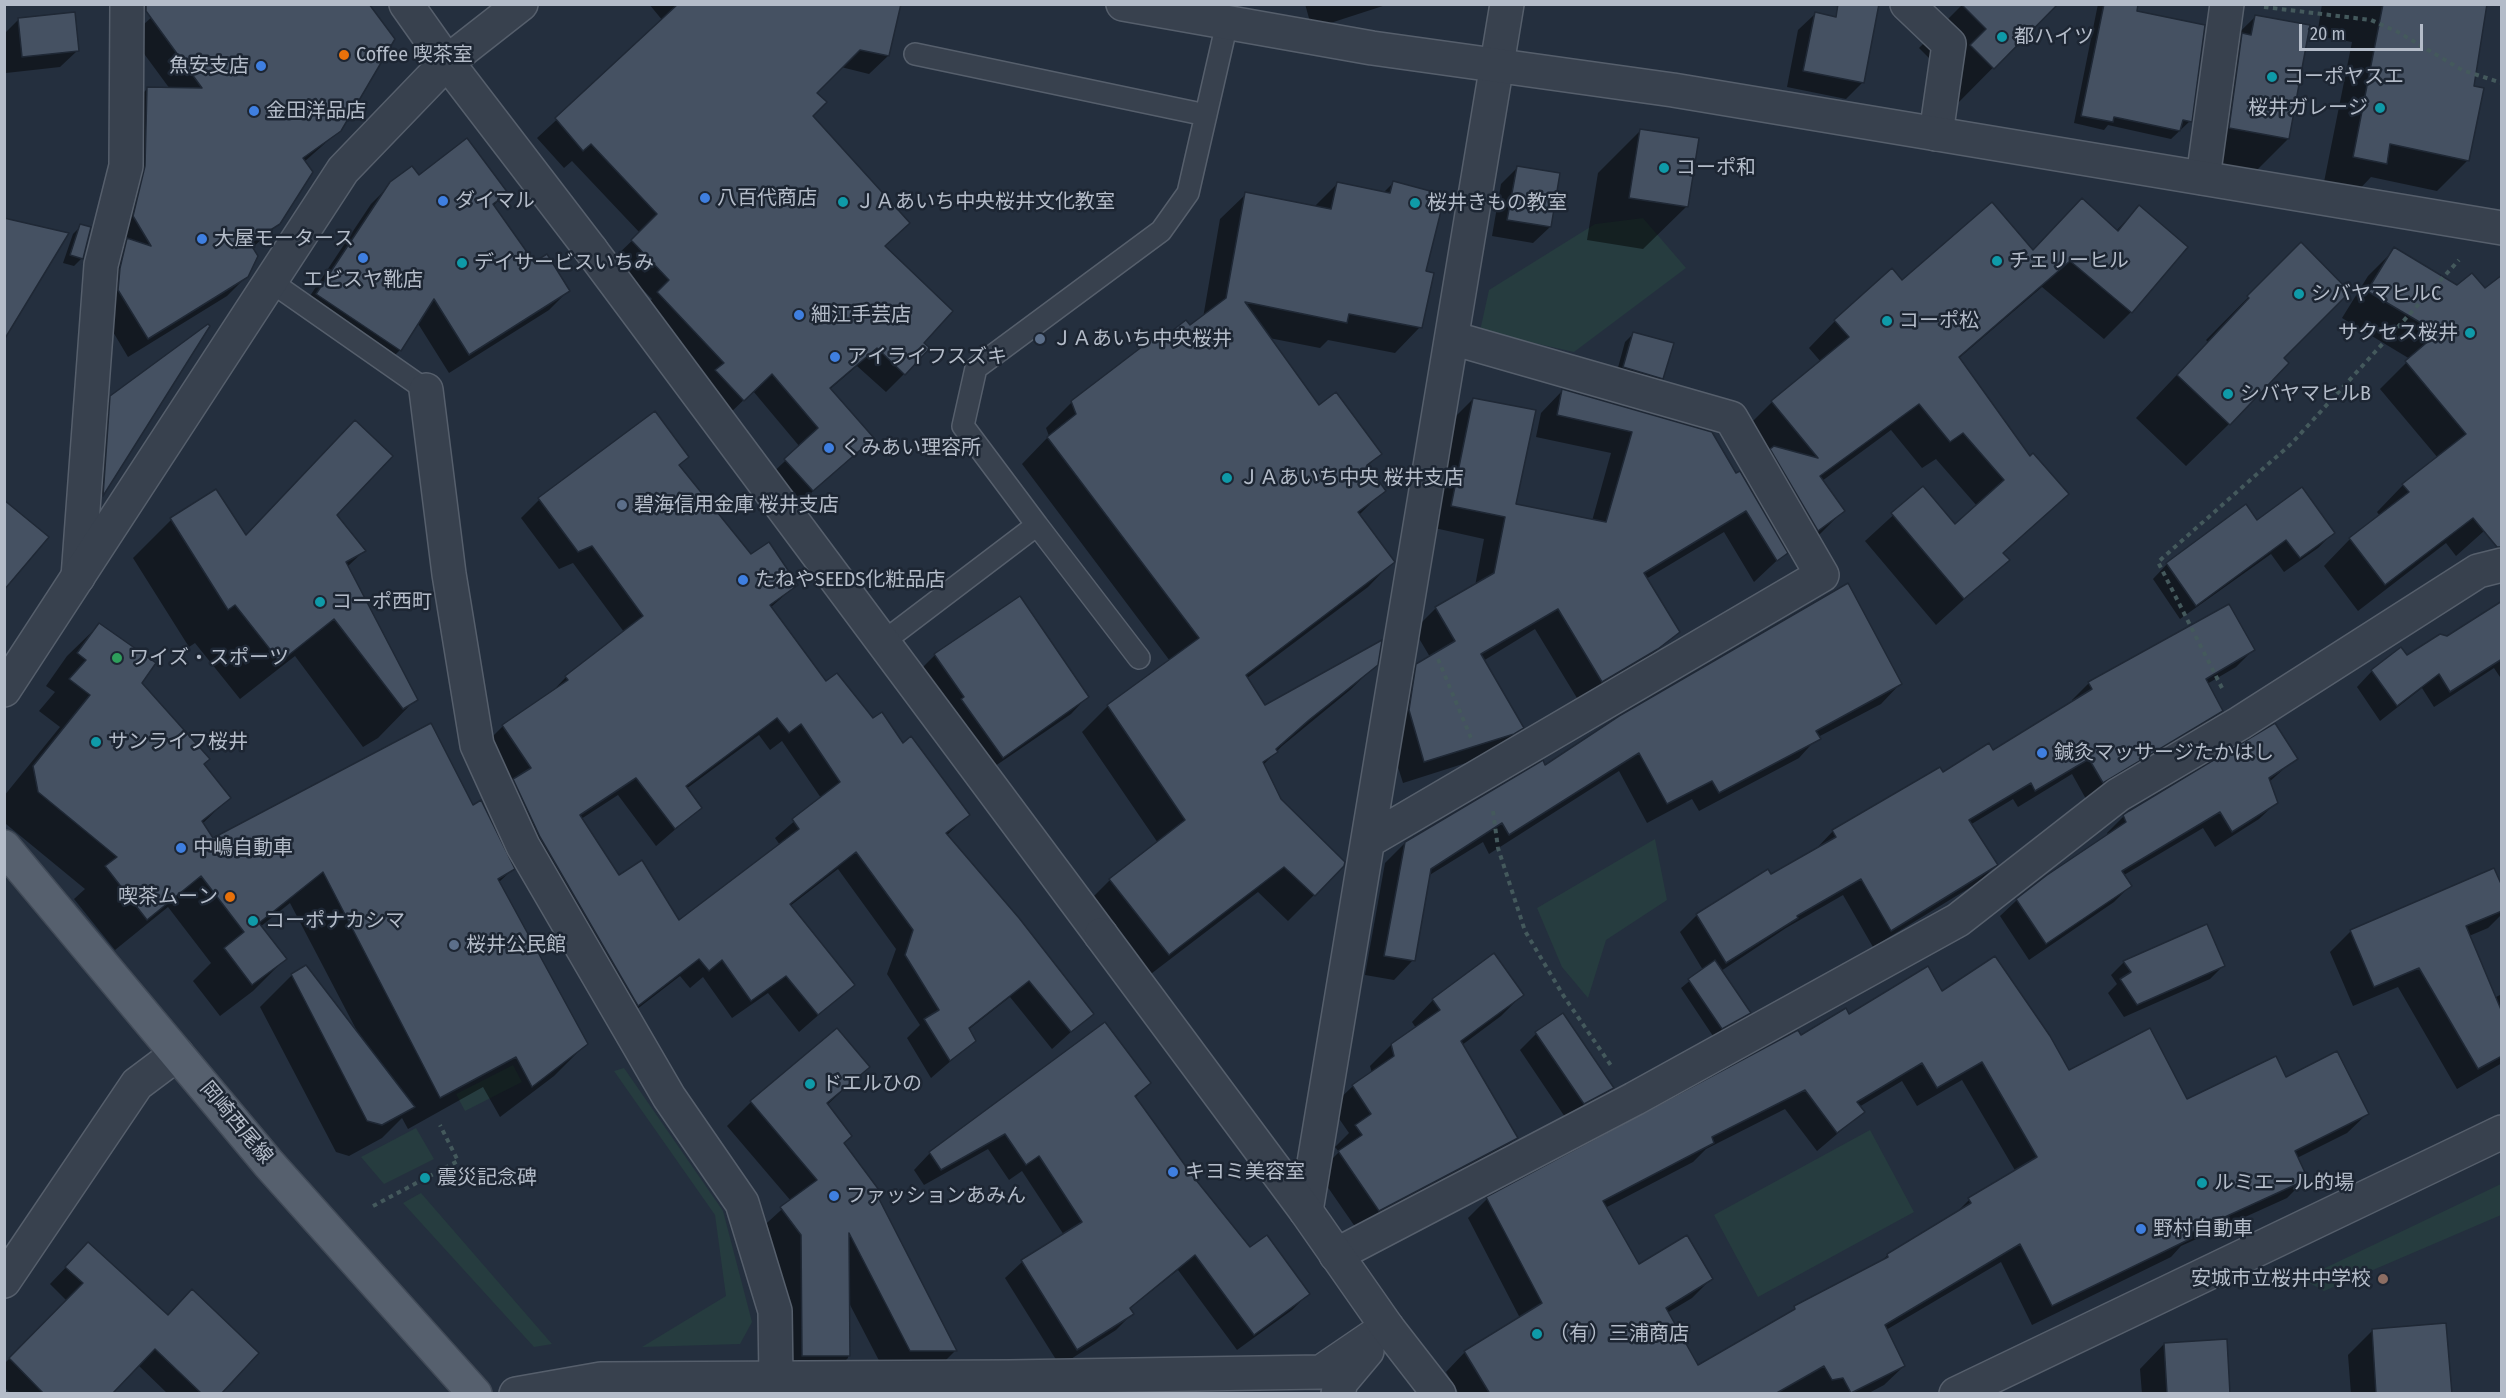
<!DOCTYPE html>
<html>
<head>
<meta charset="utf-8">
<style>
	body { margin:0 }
	#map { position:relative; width:2506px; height:1398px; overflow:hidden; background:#242f3e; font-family:"Fira Sans Condensed",sans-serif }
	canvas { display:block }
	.frame { position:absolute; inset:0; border:6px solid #b4bcc9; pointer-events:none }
	.scale { position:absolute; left:2299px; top:24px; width:124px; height:27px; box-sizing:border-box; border:3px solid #b4bcc9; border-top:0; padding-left:8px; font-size:18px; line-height:21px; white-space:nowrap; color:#b4bcc9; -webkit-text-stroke:4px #1d2633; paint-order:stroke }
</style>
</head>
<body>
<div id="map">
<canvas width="2506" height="1398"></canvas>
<div class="frame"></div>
<div class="scale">20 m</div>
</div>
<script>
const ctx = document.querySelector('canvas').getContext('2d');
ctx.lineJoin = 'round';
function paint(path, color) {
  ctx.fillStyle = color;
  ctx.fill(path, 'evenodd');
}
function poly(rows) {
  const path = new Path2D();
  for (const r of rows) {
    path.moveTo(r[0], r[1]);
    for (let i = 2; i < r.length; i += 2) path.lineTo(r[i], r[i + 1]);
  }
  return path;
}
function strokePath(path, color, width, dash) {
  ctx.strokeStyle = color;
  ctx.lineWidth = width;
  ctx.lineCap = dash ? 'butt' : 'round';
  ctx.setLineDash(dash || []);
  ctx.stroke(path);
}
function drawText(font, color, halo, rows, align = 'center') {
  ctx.font = font + ' "Fira Sans Condensed","Noto Sans JP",sans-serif';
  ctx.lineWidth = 5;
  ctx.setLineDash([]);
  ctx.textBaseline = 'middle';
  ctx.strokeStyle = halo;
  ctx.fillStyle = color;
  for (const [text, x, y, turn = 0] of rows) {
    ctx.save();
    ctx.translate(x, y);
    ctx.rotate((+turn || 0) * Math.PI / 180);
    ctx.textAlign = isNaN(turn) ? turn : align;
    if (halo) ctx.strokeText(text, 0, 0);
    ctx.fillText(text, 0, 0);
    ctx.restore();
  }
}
paint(poly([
	[1643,218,1686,268,1574,352,1480,331,1489,290,1595,224],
	[1655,839,1667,900,1606,940,1588,998,1562,967,1537,908],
	[513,1065,522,1082,465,1111,456,1094],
	[624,1068,723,1211,752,1322,740,1344,642,1347,726,1296,715,1215,614,1071],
	[416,1128,434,1159,384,1184,361,1157],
	[1870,1130,1914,1212,1758,1297,1714,1215],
	[2501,1184,2501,1215,2324,1291,2302,1279],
	[421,1193,552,1344,534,1347,403,1203]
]), '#263c3f');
paint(poly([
	[166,4,340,130,304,162,276,226,251,249,247,276,227,296,128,357,100,310,129,107,148,88,170,89,131,36],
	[649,4,781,4,888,56,869,74,841,67,815,93,811,116,884,247,922,343,904,374,886,392,857,366,829,390,853,456,794,508,767,478,800,447,753,391,725,418,640,311,652,299,613,259,640,233,572,161,564,168,537,138,663,21],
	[1305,4,1389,4,1312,29],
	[1837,4,1878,4,1863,82,1846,99,1787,87,1798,30,1815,14,1852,22],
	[1963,4,2056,4,1950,111,1944,73,1919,48],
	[2098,4,2136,4,2135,12,2190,121,2171,139,2108,125,2104,130,2074,123],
	[2322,4,2485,4,2473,87,2468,160,2437,191,2371,177,2355,194,2323,187,2352,42,2317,36],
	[2255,17,2288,139,2245,182,2187,171,2200,77,2211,66,2212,59],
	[18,20,77,51,60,67,6,73,4,34],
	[1640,131,1686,207,1643,249,1587,240,1598,173],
	[1517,168,1550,227,1533,243,1492,236,1501,184],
	[418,177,506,193,493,206,533,264,568,291,549,310,449,373,417,322,400,350,381,369,298,314,371,204,391,184],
	[1393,183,1424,273,1420,327,1395,353,1328,340,1320,348,1269,338,1319,408,1380,453,1367,467,1384,490,1359,515,1393,561,1368,587,1246,679,1265,707,1377,664,1350,690,1282,746,1263,765,1280,800,1343,866,1288,921,1258,892,1143,980,1084,906,1110,880,1158,843,1082,732,1108,706,1170,661,1022,464,1049,436,1046,428,1072,402,1163,339,1203,318,1220,219,1246,194,1314,207,1337,184,1383,193],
	[2139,207,2186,248,2131,312,2104,339,2042,287,1958,359,2030,458,2067,493,2002,554,2007,560,1936,625,1865,541,1923,488,1955,526,1977,506,1936,459,1922,468,1891,430,1822,481,1843,511,1816,538,1791,557,1787,551,1754,582,1724,532,1646,579,1678,631,1634,671,1580,703,1535,629,1483,661,1522,728,1491,755,1403,783,1387,732,1395,687,1417,665,1430,657,1414,630,1436,608,1475,586,1484,539,1430,527,1451,421,1473,399,1515,505,1592,521,1611,453,1536,437,1541,413,1562,391,1743,479,1766,455,1745,429,1772,402,1821,362,1809,348,1835,321,1902,282,2116,231],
	[81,226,82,258,74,266,63,263,73,234],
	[2301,244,2282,358,2229,424,2186,466,2136,418,2208,342,2206,340],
	[2395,249,2467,293,2502,515,2456,556,2446,543,2358,611,2324,566,2350,539,2380,516,2377,512,2403,485,2438,458,2380,389,2410,359,2342,318,2368,276],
	[207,327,102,495,87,510,94,415,111,398],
	[1633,334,1662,378,1654,386,1616,375,1625,342],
	[687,457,678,466,751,556,796,585,770,608,825,683,902,745,968,815,946,836,1092,1013,1052,1049,1010,997,968,1030,974,1041,931,1078,907,1038,920,1025,887,974,896,949,838,869,790,906,853,985,799,1032,768,993,732,1018,703,977,690,988,680,976,619,1023,485,744,503,726,548,696,566,677,624,632,573,563,559,569,521,518,539,500],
	[759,735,770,750,782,741,821,798,775,838,780,845,679,922,618,877,581,819,618,795,656,846,700,808,686,789],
	[335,515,364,551,347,567,416,699,378,738,363,747,295,656,240,699,195,643,189,647,133,558,171,520,245,536],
	[2257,522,2333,533,2318,548,2284,572,2271,554,2180,619,2153,579,2167,564],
	[2502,603,2502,680,2494,668,2434,707,2422,688,2380,721,2357,687,2372,671,2447,637],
	[99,625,140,683,229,798,202,824,212,840,473,807,513,869,498,883,586,1044,554,1076,500,1117,483,1087,408,1129,402,1118,382,1138,349,1156,336,1152,260,1007,292,975,357,1031,290,903,260,927,285,959,253,991,220,1016,193,981,211,963,168,907,115,950,74,899,85,889,6,824,4,796,60,727,39,711,55,692,46,686,67,656],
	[2253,650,2236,667,2207,684,2221,711,2204,728,2086,799,2072,774,2018,807,2013,799,1970,825,1996,865,1979,882,1873,947,1843,895,1786,928,1721,971,1749,1013,1741,1021,1713,1036,1681,988,1703,970,1680,932,1697,915,1816,849,1833,831,1939,769,1942,774,1993,752,2073,703,2072,700,2089,683],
	[935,655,1087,697,1071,714,985,773,918,672],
	[1900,684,1881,704,1818,737,1799,758,1699,811,1692,799,1647,823,1619,771,1489,854,1483,842,1428,876,1413,960,1394,980,1365,975,1385,863,1405,843,1545,767],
	[2296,758,2268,783,2276,803,2259,819,2215,847,2203,828,2124,875,2130,886,2114,902,2029,960,2000,916,2017,900,2108,835,2107,833,2124,816],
	[2502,890,2502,914,2488,928,2469,936,2494,998,2502,994,2502,1063,2457,1089,2398,987,2353,1006,2330,952,2351,931],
	[1493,955,1522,995,1501,1016,1462,1045,1516,1138,1495,1159,1358,1231,1318,1173,1339,1152,1335,1147,1349,1133,1331,1107,1353,1086,1372,1073,1370,1066,1391,1045,1416,1028,1412,1022,1433,1000],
	[2124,962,2224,965,2210,979,2124,1017,2108,993,2117,984,2111,975],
	[1942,993,2069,1072,2186,1101,2285,1079,2367,1114,2347,1133,2297,1158,2306,1179,2287,1198,2181,1246,2171,1257,2032,1325,2001,1262,1886,1330,1904,1366,1884,1385,1867,1394,1459,1394,1446,1372,1465,1352,1520,1318,1468,1218,1487,1199,1800,1037,1849,1016],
	[1962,1080,2016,1172,1969,1200,1953,1216,1888,1255,1879,1263,1795,1308,1786,1317,1698,1367,1667,1313,1692,1298,1711,1279,1639,1266,1605,1208,1693,1162,1706,1149,1785,1109,1817,1151,1863,1112,1859,1107,1902,1081,1917,1106],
	[837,1030,868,1067,827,1105,843,1144,874,1193,955,1351,932,1374,886,1374,848,1301,848,1358,824,1382,778,1383,777,1260,757,1232,791,1201,727,1126,751,1102],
	[1536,1034,1612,1088,1596,1104,1567,1120,1520,1050],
	[1149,1083,1135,1098,1191,1176,1250,1249,1308,1294,1292,1310,1237,1350,1178,1270,1129,1309,1132,1314,1116,1330,1060,1366,1005,1278,1022,1262,1064,1235,1022,1171,1009,1180,988,1149,924,1185,914,1170,930,1153],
	[72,1261,219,1394,168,1394,138,1365,109,1394,11,1394,4,1387,4,1364,67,1301,50,1284],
	[2372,1331,2450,1394,2351,1394,2348,1355],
	[2164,1344,2229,1394,2142,1394,2140,1369]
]), '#0007');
const building = poly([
	[146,4,369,4,395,39,341,131,303,158,313,172,280,224,250,243,258,256,248,277,148,339,118,290,120,268,127,238,151,246,133,216,145,166,147,87,202,88,146,11,146,4],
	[678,4,901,4,889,56,860,50,817,93,827,102,813,116,910,223,885,246,953,311,924,343,930,348,905,375,877,348,830,388,874,438,813,491,784,459,818,428,772,374,744,401,715,370,724,363,657,292,669,280,631,240,657,214,591,144,583,151,555,118,678,4],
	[1838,4,1879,4,1864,83,1803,71,1815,12,1836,17,1838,4],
	[1961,4,2058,4,1994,69,1970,45,1986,29,1961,4],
	[2104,4,2138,4,2137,11,2205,25,2192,122,2183,120,2180,131,2114,117,2113,122,2081,116,2104,4],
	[2383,4,2487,4,2474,86,2484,88,2469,161,2390,144,2387,164,2353,157,2383,4],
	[75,12,79,51,22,57,18,18,75,12],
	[2255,15,2310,25,2289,139,2229,128,2242,33,2251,35,2255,15],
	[1640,129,1699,138,1688,207,1629,198,1640,129],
	[467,138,508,193,493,204,534,262,547,254,570,291,469,355,434,299,401,351,316,294,390,182,412,166,419,175,467,138],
	[1517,166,1560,173,1551,227,1507,220,1517,166],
	[1393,181,1445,195,1426,271,1434,273,1422,328,1349,314,1347,323,1245,302,1319,405,1336,392,1382,454,1367,465,1386,491,1358,512,1395,562,1246,675,1265,705,1382,640,1378,665,1309,720,1276,749,1278,752,1263,762,1281,799,1345,862,1344,866,1315,896,1284,867,1169,955,1109,879,1185,820,1107,705,1199,638,1047,437,1076,414,1071,401,1160,333,1164,337,1186,320,1190,325,1226,298,1245,192,1331,209,1337,182,1390,193,1393,181],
	[2082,198,2118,231,2139,205,2188,247,2132,313,2070,261,1959,357,2030,456,2033,453,2069,494,2003,553,2010,560,1964,599,1891,513,1923,486,1955,524,2004,480,1963,433,1950,442,1919,404,1820,476,1845,511,1818,531,1770,449,1774,446,1818,458,1771,401,1849,337,1834,320,1892,268,1902,280,1992,202,2033,250,2082,198],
	[4,218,69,233,4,340,4,218],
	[80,224,91,227,83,259,70,255,80,224],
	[2301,242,2350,292,2284,358,2289,363,2230,425,2177,375,2249,298,2247,296,2301,242],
	[2394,247,2457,285,2472,273,2485,288,2502,275,2502,547,2497,547,2473,518,2385,585,2349,538,2409,492,2402,484,2466,434,2405,361,2438,333,2367,291,2394,247],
	[208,324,210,326,103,496,110,396,208,324],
	[1633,332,1674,343,1663,379,1623,367,1633,332],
	[1562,389,1712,432,1736,473,1740,471,1788,553,1777,561,1746,511,1644,573,1680,632,1658,649,1602,682,1558,609,1481,654,1524,728,1514,734,1424,762,1409,710,1416,664,1455,641,1435,607,1494,573,1505,517,1451,506,1473,398,1536,410,1516,504,1606,522,1632,432,1557,415,1562,389],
	[655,411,689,457,679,465,751,554,769,542,798,585,770,605,826,681,837,673,873,718,882,712,903,743,911,736,970,815,946,833,1019,918,1094,1014,1071,1032,1029,981,969,1028,976,1041,950,1061,924,1019,939,1010,905,955,913,930,856,852,790,904,855,985,818,1015,786,976,751,1001,722,960,709,971,699,959,638,1006,540,837,513,779,531,768,502,725,568,680,565,676,643,616,592,546,578,552,538,498,655,411],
	[777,718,789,733,801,724,840,782,792,819,799,829,679,920,642,860,619,875,580,815,636,778,675,829,702,808,686,786,777,718],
	[355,420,393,456,337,515,366,551,346,562,418,700,403,709,334,619,280,662,235,605,228,610,170,518,216,489,246,535,355,420],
	[2302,487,2335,533,2300,558,2286,540,2196,606,2166,563,2246,504,2257,520,2302,487],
	[4,500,49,537,4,590,4,500],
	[1848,583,1902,684,1816,731,1821,739,1719,793,1712,781,1667,804,1639,753,1509,835,1502,823,1431,869,1415,961,1384,956,1405,842,1543,760,1545,765,1619,716,1848,583],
	[1020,596,1089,697,1003,758,961,699,964,697,934,654,1020,596],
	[2502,601,2502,659,2450,692,2439,674,2397,706,2371,670,2401,647,2407,655,2440,634,2447,636,2502,601],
	[2229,604,2255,650,2206,679,2223,711,2103,783,2089,759,2035,791,2031,783,1969,820,1998,865,1891,931,1861,879,1797,916,1798,918,1726,963,1696,914,1768,869,1771,874,1836,837,1832,830,1940,767,1943,772,1989,743,1993,750,2092,689,2088,682,2229,604],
	[99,623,156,663,142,683,210,759,204,764,231,798,202,821,213,838,431,723,473,805,481,800,515,869,498,879,588,1044,532,1087,516,1057,440,1098,323,872,259,923,287,959,252,985,224,948,244,932,201,876,147,920,105,866,117,857,38,792,33,766,90,695,69,679,86,660,77,653,99,623],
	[2275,723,2298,759,2269,778,2278,803,2232,832,2220,812,2122,871,2132,886,2046,944,2016,899,2047,875,2126,822,2123,815,2129,811,2275,723],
	[2494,868,2502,886,2502,911,2466,926,2502,1012,2502,1056,2478,1069,2419,968,2374,987,2350,930,2494,868],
	[2207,924,2225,966,2137,1005,2120,979,2131,972,2123,961,2207,924],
	[1494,953,1524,995,1461,1041,1518,1138,1379,1211,1338,1151,1362,1135,1355,1125,1371,1114,1352,1085,1394,1056,1391,1044,1440,1010,1432,999,1494,953],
	[1995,956,2050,1036,2069,1070,2150,1028,2187,1099,2276,1056,2286,1077,2337,1051,2369,1114,2295,1151,2308,1179,2190,1233,2192,1238,2052,1306,2020,1244,1885,1325,1905,1366,1851,1393,1843,1378,1832,1380,1824,1366,1775,1394,1490,1394,1464,1351,1542,1303,1486,1197,1798,1030,1801,1035,1846,1008,1849,1014,1928,966,1942,991,1995,956],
	[1982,1062,2037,1157,1968,1198,1971,1203,1887,1254,1888,1257,1794,1306,1795,1309,1698,1365,1666,1308,1713,1279,1687,1235,1639,1264,1603,1201,1714,1143,1712,1137,1805,1090,1837,1133,1865,1112,1857,1102,1922,1063,1937,1088,1982,1062],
	[1715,960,1751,1013,1722,1029,1688,979,1715,960],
	[306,965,415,1107,382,1125,367,1121,291,974,306,965],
	[1563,1013,1614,1088,1584,1104,1535,1032,1563,1013],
	[1105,1022,1151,1083,1135,1096,1192,1175,1250,1247,1267,1235,1310,1294,1254,1335,1195,1255,1130,1308,1134,1314,1077,1350,1021,1260,1082,1222,1039,1156,1026,1165,1005,1134,941,1170,929,1152,1105,1022],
	[837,1028,870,1067,827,1103,852,1136,844,1143,879,1190,876,1193,957,1351,910,1351,849,1233,850,1356,802,1356,801,1235,780,1207,817,1180,750,1101,837,1028],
	[88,1242,168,1315,192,1289,259,1353,221,1394,202,1394,155,1349,112,1394,44,1394,9,1358,83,1283,65,1267,88,1242],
	[2446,1323,2452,1394,2376,1394,2372,1329,2446,1323],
	[2227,1339,2230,1394,2167,1394,2164,1343,2227,1339]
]);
paint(building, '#455162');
strokePath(building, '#1f2835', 1.5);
const service = poly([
	[915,54,1206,115],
	[270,281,426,390],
	[1037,525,1139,658],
	[883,642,1037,525,963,426,976,368,1161,231,1188,193,1227,23]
]);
const minor = poly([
	[1907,4,1949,44,1936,134],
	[2203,178,2227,4],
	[591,250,1101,935],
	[426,390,449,574,477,745,523,846,669,1097,742,1203,775,1311,776,1377],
	[78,577,101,265,126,166,127,4],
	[1368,841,1822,575,1731,418,1452,338],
	[1306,1211,1507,4],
	[1336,1255,1634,1099,1958,920,2118,795,2240,723,2478,571,2502,565],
	[4,1281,137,1084,177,1054],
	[516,1394,601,1379,1009,1377,1321,1372,1387,1327],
	[1338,1394,1341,1382,1367,1351],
	[1956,1394,2502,1132]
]);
const tertiary = poly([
	[406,4,447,62,591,250],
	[1123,4,1372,48,1673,90,2502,228],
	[4,690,343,170,447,62,521,4],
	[1101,935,1306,1211,1387,1327,1439,1394]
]);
const primary = poly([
	[4,847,269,1164,475,1394]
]);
strokePath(service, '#565f6c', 24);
strokePath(minor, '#565f6c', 36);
strokePath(tertiary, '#565f6c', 36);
strokePath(primary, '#414a57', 36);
strokePath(poly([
	[2264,7,2371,20,2398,32,2462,70,2502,83],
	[1438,659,1471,738],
	[2222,688,2158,562,2292,443,2459,260],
	[1493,811,1498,848,1525,931,1563,995,1612,1067],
	[373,1206,458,1161,440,1125]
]), '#44595c', 4, [4.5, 4.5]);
strokePath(service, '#38414e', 21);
strokePath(minor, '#38414e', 33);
strokePath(tertiary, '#38414e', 33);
strokePath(primary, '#56606e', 33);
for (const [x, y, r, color] of [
	[2002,37,6,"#0f9aa8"],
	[344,55,6,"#e8710a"],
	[261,66,6,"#3f7fe0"],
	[2272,77,6,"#0f9aa8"],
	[2380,108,6,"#0f9aa8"],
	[254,111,6,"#3f7fe0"],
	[1664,168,6,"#0f9aa8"],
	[705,198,6,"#3f7fe0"],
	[443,201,6,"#3f7fe0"],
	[843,202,6,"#0f9aa8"],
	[1415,203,6,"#0f9aa8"],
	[202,239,6,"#3f7fe0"],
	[363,258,6,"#3f7fe0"],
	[1997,261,6,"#0f9aa8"],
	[462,263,6,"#0f9aa8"],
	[2299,294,6,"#0f9aa8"],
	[799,315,6,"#3f7fe0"],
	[1887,321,6,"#0f9aa8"],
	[2470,333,6,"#0f9aa8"],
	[1040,339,6,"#5c6f8a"],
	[835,357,6,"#3f7fe0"],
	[2228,394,6,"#0f9aa8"],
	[829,448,6,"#3f7fe0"],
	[1227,478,6,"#0f9aa8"],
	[622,505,6,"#5c6f8a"],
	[743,580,6,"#3f7fe0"],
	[320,602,6,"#0f9aa8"],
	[117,658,6,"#2e9e5b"],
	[96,742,6,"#0f9aa8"],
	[2042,753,6,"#3f7fe0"],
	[181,848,6,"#3f7fe0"],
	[230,897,6,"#e8710a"],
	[253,921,6,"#0f9aa8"],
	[454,945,6,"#5c6f8a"],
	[810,1084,6,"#0f9aa8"],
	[1173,1172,6,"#3f7fe0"],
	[425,1178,6,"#0f9aa8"],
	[2202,1183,6,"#0f9aa8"],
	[834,1196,6,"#3f7fe0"],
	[2141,1229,6,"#3f7fe0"],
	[2383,1279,6,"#8d6e63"],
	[1537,1334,6,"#0f9aa8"]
]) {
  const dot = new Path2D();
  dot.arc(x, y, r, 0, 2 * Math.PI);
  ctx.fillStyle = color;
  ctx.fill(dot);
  strokePath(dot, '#1d2633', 2);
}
drawText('20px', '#b4bcc9', '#1d2633', [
	["都ハイツ",2014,37],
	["Coffee 喫茶室",356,55],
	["魚安支店",249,66,"right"],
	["コーポヤスエ",2284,77],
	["桜井ガレージ",2368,108,"right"],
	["金田洋品店",266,111],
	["コーポ和",1676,168],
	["八百代商店",717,198],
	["ダイマル",455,201],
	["ＪＡあいち中央桜井文化教室",855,202],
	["桜井きもの教室",1427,203],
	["大屋モータース",214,239],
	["チェリーヒル",2009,261],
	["デイサービスいちみ",474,263],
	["エビスヤ靴店",363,280,"center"],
	["シバヤマヒルC",2311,294],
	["細江手芸店",811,315],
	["コーポ松",1899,321],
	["サクセス桜井",2458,333,"right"],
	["ＪＡあいち中央桜井",1052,339],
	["アイライフスズキ",847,357],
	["シバヤマヒルB",2240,394],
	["くみあい理容所",841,448],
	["ＪＡあいち中央 桜井支店",1239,478],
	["碧海信用金庫 桜井支店",634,505],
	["たねやSEEDS化粧品店",755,580],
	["コーポ西町",332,602],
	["ワイズ・スポーツ",129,658],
	["サンライフ桜井",108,742],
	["鍼灸マッサージたかはし",2054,753],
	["中嶋自動車",193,848],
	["喫茶ムーン",218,897,"right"],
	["コーポナカシマ",265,921],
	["桜井公民館",466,945],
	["ドエルひの",822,1084],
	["キヨミ美容室",1185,1172],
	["震災記念碑",437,1178],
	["ルミエール的場",2214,1183],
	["ファッションあみん",846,1196],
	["野村自動車",2153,1229],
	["安城市立桜井中学校",2371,1279,"right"],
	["（有）三浦商店",1549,1334]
], 'left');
drawText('20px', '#b4bcc9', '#1d2633', [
	["岡崎西尾線",236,1123,50]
]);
</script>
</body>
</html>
